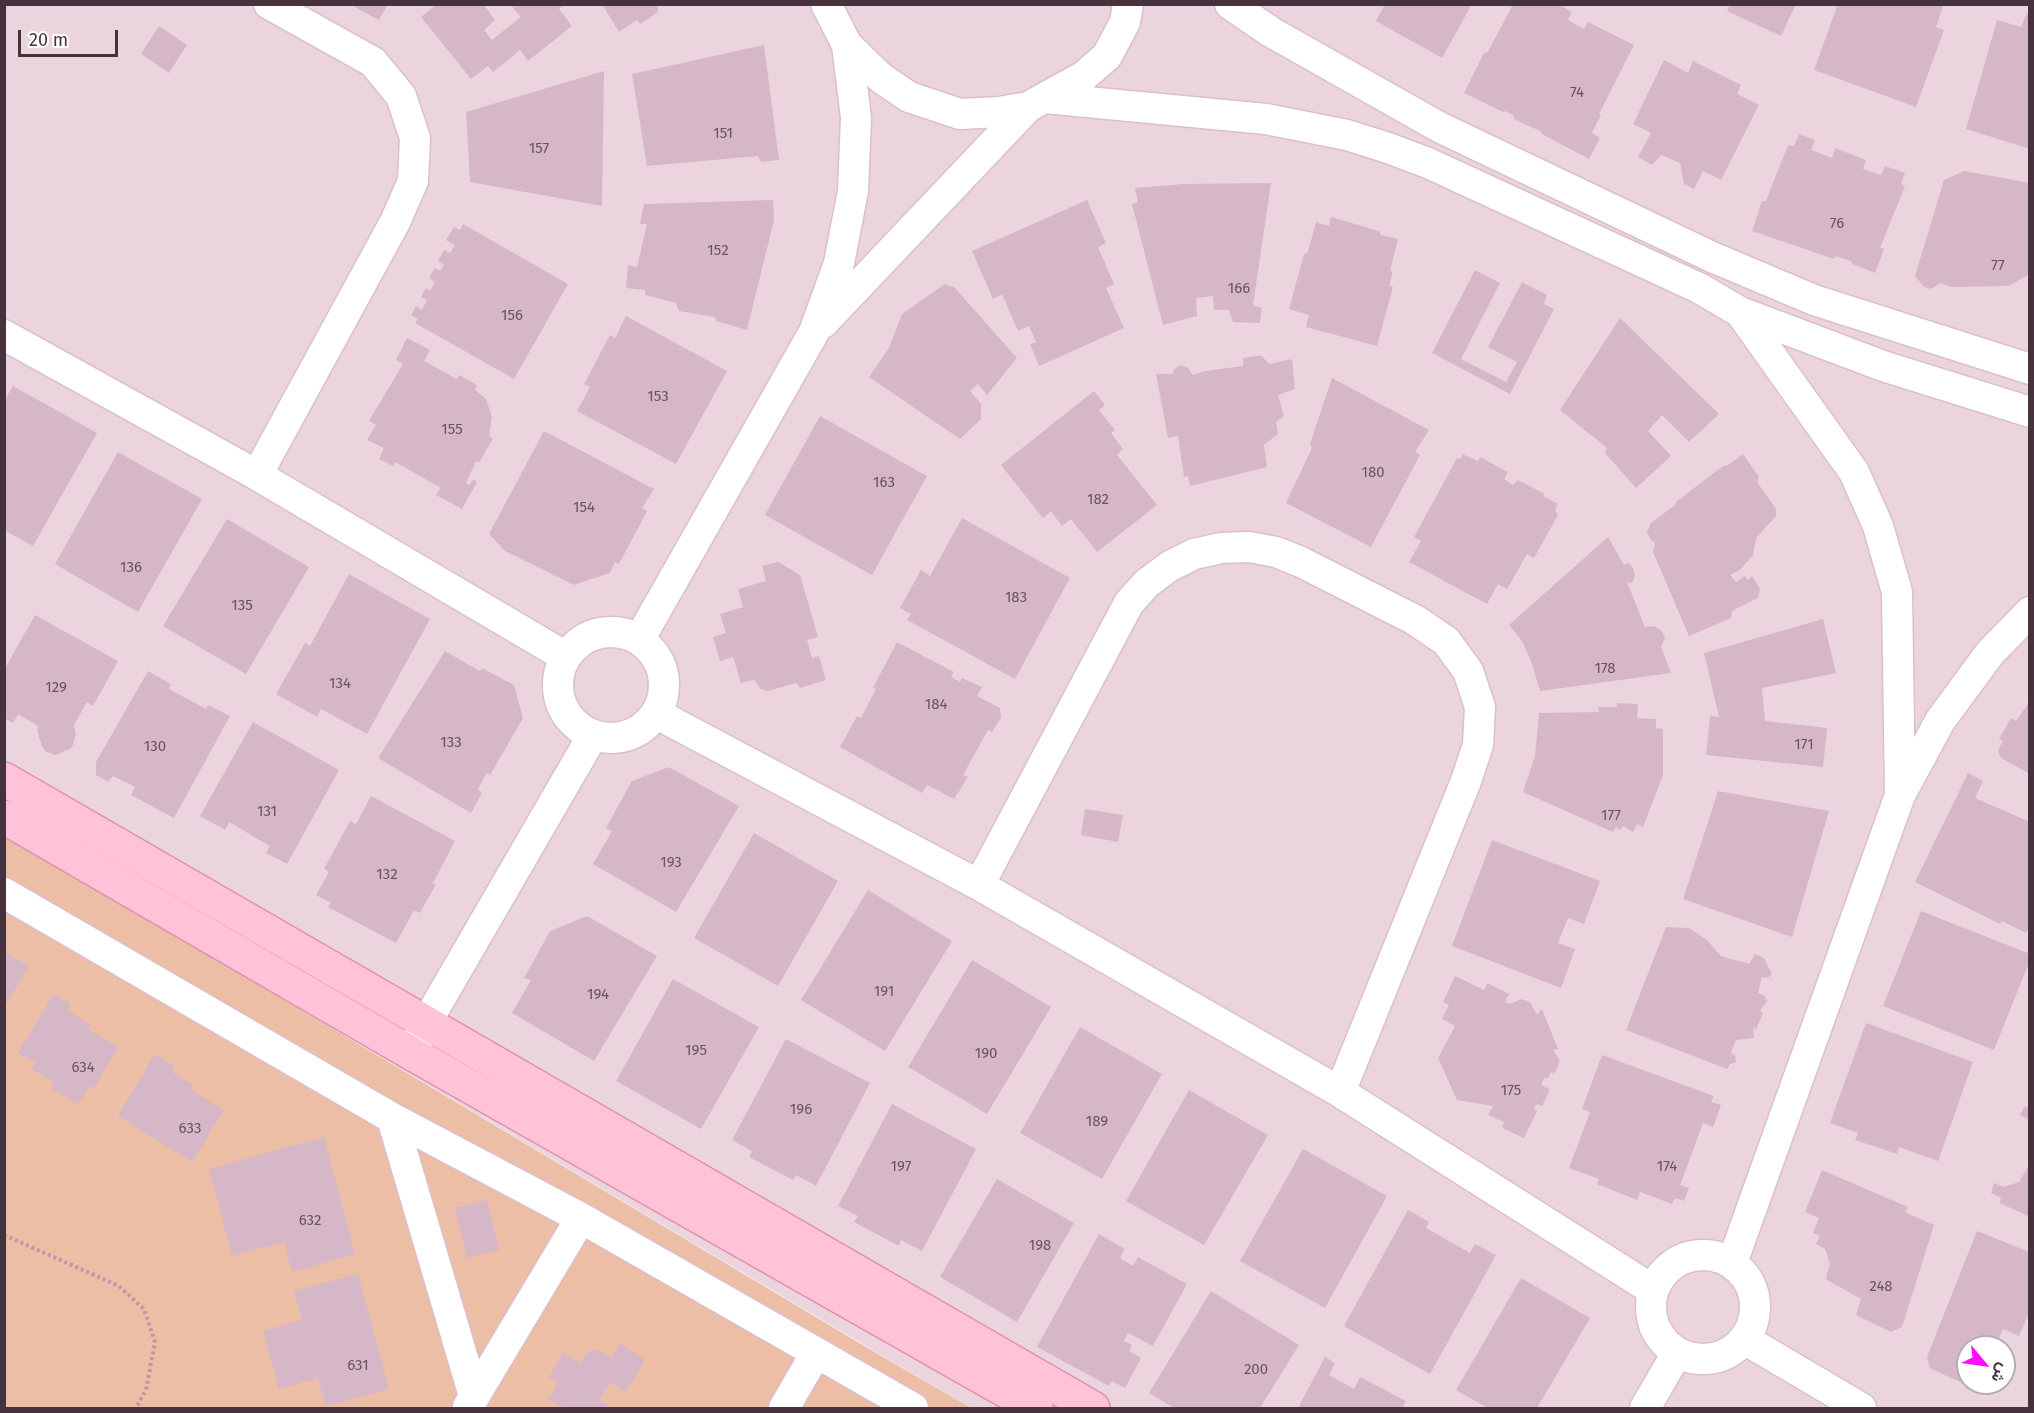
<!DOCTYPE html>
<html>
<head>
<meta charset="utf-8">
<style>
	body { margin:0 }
	#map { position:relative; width:2034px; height:1413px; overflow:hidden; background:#f4e3ea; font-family:"Fira Sans",Vazirmatn,sans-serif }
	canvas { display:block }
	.frame { position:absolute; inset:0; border:6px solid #46323d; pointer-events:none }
	.north { position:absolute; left:1956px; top:1335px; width:60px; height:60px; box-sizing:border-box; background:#fff; border:2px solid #b5adb1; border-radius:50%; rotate:119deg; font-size:16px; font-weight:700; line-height:24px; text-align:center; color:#46323d }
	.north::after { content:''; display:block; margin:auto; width:21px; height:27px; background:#ff0ff9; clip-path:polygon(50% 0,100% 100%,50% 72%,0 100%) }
	.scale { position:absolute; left:18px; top:30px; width:100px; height:27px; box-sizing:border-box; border:3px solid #46323d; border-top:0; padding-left:8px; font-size:18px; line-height:21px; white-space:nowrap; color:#46323d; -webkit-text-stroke:4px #fff; paint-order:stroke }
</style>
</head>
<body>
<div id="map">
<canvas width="2034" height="1413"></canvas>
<div class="frame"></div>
<div class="north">ش</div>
<div class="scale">20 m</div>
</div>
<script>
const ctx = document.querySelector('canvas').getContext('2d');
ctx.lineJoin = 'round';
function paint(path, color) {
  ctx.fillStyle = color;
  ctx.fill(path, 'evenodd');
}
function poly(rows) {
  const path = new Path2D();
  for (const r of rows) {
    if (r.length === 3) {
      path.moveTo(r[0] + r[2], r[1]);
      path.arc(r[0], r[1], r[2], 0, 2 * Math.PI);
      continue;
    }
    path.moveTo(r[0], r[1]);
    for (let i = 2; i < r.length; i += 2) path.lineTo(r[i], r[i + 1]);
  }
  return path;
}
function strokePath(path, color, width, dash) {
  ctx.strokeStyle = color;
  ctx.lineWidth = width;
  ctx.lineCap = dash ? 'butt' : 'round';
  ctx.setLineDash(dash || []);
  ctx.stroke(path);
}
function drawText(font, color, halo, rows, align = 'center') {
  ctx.font = font + ' "Fira Sans",sans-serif';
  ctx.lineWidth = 6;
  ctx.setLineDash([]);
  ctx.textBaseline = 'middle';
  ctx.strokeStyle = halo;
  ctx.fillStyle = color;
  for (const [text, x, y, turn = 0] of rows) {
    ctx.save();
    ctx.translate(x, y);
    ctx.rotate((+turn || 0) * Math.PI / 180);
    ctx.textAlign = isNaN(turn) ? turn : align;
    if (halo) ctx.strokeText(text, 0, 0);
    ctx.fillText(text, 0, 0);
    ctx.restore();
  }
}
paint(poly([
	[5,5,2029,5,2029,1408,971,1408,5,833],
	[1968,1347,2004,1347,2004,1383,1968,1383]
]), '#ecd4df');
paint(poly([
	[5,833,864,1346,971,1408,5,1408]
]), '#edbea6');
paint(poly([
	[349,4,388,4,379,20],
	[437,4,483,4,495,20,484,30,492,40,521,17,510,4,564,4,559,9,572,26,528,61,520,50,493,72,488,66,471,79,421,17],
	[602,4,657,4,658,12,640,24,637,20,619,32],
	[1385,4,1472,4,1442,58,1376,21],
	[1513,4,1557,4,1572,12,1568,20,1584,29,1588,22,1634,45,1599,114,1601,115,1592,133,1600,138,1589,159,1542,134,1540,131,1514,119,1514,116,1506,111,1503,112,1464,93,1484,53,1488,52],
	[1730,4,1796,4,1781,36,1727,11],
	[1838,4,1944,4,1936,27,1944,30,1916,107,1814,70],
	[2027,13,2030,13,2030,149,1966,129,1997,20,2021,27],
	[159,26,187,45,169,73,141,54],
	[764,45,779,160,761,162,758,156,647,166,632,74],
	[1664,60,1688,73,1693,61,1741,85,1737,94,1759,105,1721,180,1703,171,1694,189,1684,184,1680,163,1661,155,1652,165,1638,157,1651,133,1633,124],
	[604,71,602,206,470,182,466,112],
	[1799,134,1815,140,1811,150,1832,158,1835,148,1866,160,1863,169,1881,175,1885,166,1905,173,1901,184,1905,186,1880,248,1884,249,1875,273,1852,264,1851,261,1835,256,1834,259,1752,231,1762,201,1766,201,1788,145,1794,146],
	[1964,171,2030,183,2030,274,2009,286,1951,287,1940,283,1931,289,1924,287,1915,276,1944,180],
	[1271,183,1253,305,1262,308,1260,323,1233,322,1229,310,1214,310,1213,296,1196,298,1197,316,1163,325,1132,204,1138,202,1135,188,1184,184],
	[773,200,774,220,747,330,716,321,715,317,679,311,676,303,645,295,645,290,626,288,628,265,637,267,647,224,640,224,644,204],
	[1087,200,1106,243,1098,247,1114,284,1106,288,1124,328,1039,366,1030,344,1036,342,1029,326,1018,331,1002,294,993,299,972,251],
	[1331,217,1379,231,1381,235,1398,239,1390,271,1393,271,1389,286,1393,287,1377,346,1306,327,1309,315,1289,309,1304,254,1308,252,1316,222,1329,226],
	[463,224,568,284,514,379,415,323,418,319,411,315,416,306,422,310,427,300,421,297,426,288,430,291,435,282,429,278,435,268,440,271,444,265,438,261,444,250,450,253,455,245,446,240,454,227,460,230],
	[1475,270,1500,283,1461,359,1506,382,1517,362,1488,347,1522,282,1547,295,1544,304,1554,309,1510,394,1432,353],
	[945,284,955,288,1017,358,987,395,978,384,970,391,981,404,981,419,960,439,869,377,889,348,902,314],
	[626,316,727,371,676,464,577,411,590,387,584,384,610,335,615,338],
	[1620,318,1719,414,1689,442,1662,415,1648,431,1671,456,1636,488,1605,453,1607,448,1560,410],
	[407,338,430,350,424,361,457,379,459,375,477,385,475,390,486,399,492,417,489,436,493,438,479,463,476,461,466,483,470,485,473,479,477,482,462,509,436,495,441,488,395,462,393,466,379,459,384,448,367,440,376,425,369,421,403,364,396,360],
	[1255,356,1262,356,1269,364,1292,359,1295,389,1278,395,1284,416,1276,422,1278,434,1264,445,1267,467,1190,486,1188,476,1184,477,1178,436,1168,438,1156,374,1173,374,1173,370,1180,365,1188,368,1193,375,1205,371,1243,366,1243,358],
	[1332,378,1429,430,1415,452,1420,455,1371,547,1286,503,1312,448,1310,444],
	[13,386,97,433,33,546,4,530,4,401],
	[1094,391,1105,405,1099,410,1115,430,1111,433,1123,449,1117,455,1157,505,1097,552,1071,519,1062,526,1051,511,1043,518,1001,465],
	[820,416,927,476,872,575,765,515],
	[544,431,654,489,642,508,647,511,619,564,615,562,610,573,574,585,505,551,489,534],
	[118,452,202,499,138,612,55,564],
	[1463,454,1478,461,1480,457,1508,472,1504,479,1513,485,1518,480,1545,494,1543,496,1558,504,1555,510,1558,515,1534,558,1527,554,1507,589,1498,584,1487,604,1409,562,1421,541,1414,537,1457,458,1460,459],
	[1743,454,1759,477,1757,482,1776,509,1776,516,1756,538,1753,555,1740,570,1730,575,1736,582,1745,576,1748,580,1752,576,1760,589,1758,598,1732,611,1731,618,1689,636,1653,552,1655,543,1650,539,1647,532,1651,523,1675,505,1676,502,1723,466,1728,465],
	[962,518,1070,578,1015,679,907,620,911,614,900,608,921,570,930,576],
	[227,519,309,567,246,674,163,626],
	[1608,537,1624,565,1629,563,1633,568,1635,576,1632,583,1627,582,1645,627,1654,626,1661,630,1665,638,1661,647,1671,673,1540,691,1531,661,1522,641,1509,625],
	[778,562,800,575,818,637,807,640,812,658,819,656,826,680,800,688,796,683,768,691,761,689,754,680,741,683,733,657,720,661,713,637,726,633,720,614,743,607,738,589,766,581,762,566],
	[349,574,430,619,367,734,321,709,317,717,276,694,305,643,310,646],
	[35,615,118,661,93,706,87,702,74,725,76,734,73,745,70,749,55,755,45,751,42,746,37,731,38,726,18,714,13,723,4,718,4,670],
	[1823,619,1836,673,1762,688,1765,721,1827,728,1823,767,1706,755,1710,716,1719,717,1704,653],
	[897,642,954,672,951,677,960,682,962,678,982,687,977,696,1000,708,1001,718,992,732,988,730,963,775,968,777,954,799,927,785,922,793,840,747,857,716,861,718,876,689,873,688],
	[445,651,480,671,482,668,514,685,523,718,490,775,487,773,478,789,482,793,471,813,378,758],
	[148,671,171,684,169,689,206,709,208,705,230,716,174,818,131,795,135,787,113,776,108,782,96,775,96,762],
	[2030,701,2030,774,2001,758,1998,750,2003,741,1999,739,2011,718,2016,721],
	[1617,703,1638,704,1637,718,1656,719,1656,728,1663,729,1663,775,1643,827,1637,824,1633,832,1623,826,1620,830,1616,827,1613,832,1523,792,1535,756,1539,713,1599,712,1598,707,1617,707],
	[253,722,339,770,287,864,266,853,270,846,229,822,225,830,200,816],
	[669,767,739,806,676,912,593,864,612,831,606,828,632,781],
	[1968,773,1983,781,1975,798,2030,822,2030,926,2026,933,2002,921,2000,924,1915,882],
	[1718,791,1829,811,1792,937,1683,899],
	[371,796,455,841,433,883,436,884,420,913,414,910,396,943,328,907,331,903,316,895,329,872,324,869,350,821,356,824],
	[1085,809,1123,815,1118,842,1081,835],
	[754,833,838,881,778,986,694,938],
	[1492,840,1600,881,1584,924,1568,918,1558,943,1575,949,1561,988,1452,946],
	[868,890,952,941,885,1051,801,1000],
	[1921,911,2030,954,2030,960,1994,1050,1883,1006],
	[587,916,657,956,594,1061,512,1013,531,980,524,978,550,931],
	[1666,927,1689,928,1707,940,1721,956,1749,964,1755,954,1764,958,1772,974,1768,978,1762,977,1758,993,1765,996,1767,1002,1760,1010,1763,1014,1756,1029,1753,1027,1754,1038,1736,1040,1731,1053,1735,1056,1736,1062,1730,1064,1727,1069,1626,1030],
	[4,952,29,966,4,1008],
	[972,960,1051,1007,987,1114,908,1067],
	[1455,976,1484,990,1487,983,1509,994,1505,1002,1510,1004,1521,999,1530,1002,1537,1015,1542,1009,1558,1049,1553,1050,1560,1061,1554,1074,1551,1072,1548,1079,1545,1077,1541,1085,1550,1089,1542,1106,1537,1104,1534,1109,1537,1111,1524,1138,1502,1128,1504,1122,1488,1115,1493,1106,1457,1100,1438,1058,1455,1026,1442,1019,1449,1005,1443,1002],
	[673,979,759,1027,701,1129,616,1081],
	[54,994,71,1004,67,1010,91,1025,88,1029,118,1047,94,1088,89,1087,78,1104,51,1088,54,1082,32,1069,36,1063,18,1053],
	[1866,1023,1973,1062,1938,1161,1899,1147,1897,1154,1855,1140,1858,1133,1830,1123],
	[1080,1027,1162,1074,1102,1179,1020,1133],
	[786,1039,870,1083,816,1186,796,1175,793,1180,749,1157,752,1151,732,1140],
	[155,1054,175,1066,172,1072,193,1085,191,1090,224,1110,192,1162,118,1116],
	[1602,1055,1714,1096,1711,1102,1721,1105,1713,1127,1703,1123,1680,1185,1689,1188,1684,1201,1675,1198,1672,1204,1640,1192,1637,1200,1597,1184,1599,1179,1569,1168,1590,1112,1582,1109],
	[1189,1090,1268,1135,1204,1245,1126,1201],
	[892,1104,976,1149,922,1251,901,1240,899,1246,854,1222,858,1216,838,1206],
	[2024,1107,2030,1108,2030,1120,2020,1115],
	[324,1137,355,1254,292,1272,284,1242,232,1256,209,1169],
	[1303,1149,1387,1196,1325,1308,1240,1261],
	[2028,1167,2030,1167,2030,1217,2000,1203,2001,1198,1991,1193,1994,1183,2004,1187,2019,1182],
	[1822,1170,1908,1207,1905,1212,1934,1225,1902,1327,1891,1332,1856,1315,1861,1299,1827,1280,1826,1277,1830,1264,1825,1249,1816,1244,1820,1236,1813,1233,1819,1218,1805,1212],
	[997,1179,1074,1223,1017,1322,940,1277],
	[487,1200,499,1250,467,1258,455,1208],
	[1408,1210,1429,1222,1426,1228,1470,1253,1475,1244,1496,1255,1430,1374,1344,1326],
	[1977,1231,2030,1252,2030,1311,2019,1336,2003,1329,1999,1338,2004,1341,2001,1347,1968,1347,1968,1383,1987,1383,1973,1388,1930,1368,1927,1357],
	[1099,1234,1125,1249,1120,1258,1133,1266,1138,1257,1187,1284,1153,1346,1128,1333,1124,1341,1132,1345,1129,1351,1141,1358,1125,1388,1112,1381,1109,1386,1037,1347],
	[358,1274,389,1389,326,1406,318,1378,279,1389,263,1331,302,1320,294,1291],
	[1521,1278,1590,1318,1537,1408,1488,1408,1456,1390],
	[1211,1291,1299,1345,1260,1408,1174,1408,1149,1393],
	[620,1343,645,1360,625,1392,610,1382,600,1400,608,1405,606,1408,563,1408,548,1399,558,1383,549,1377,563,1353,580,1363,590,1351,599,1350,611,1358],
	[1325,1357,1335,1363,1329,1375,1354,1389,1360,1377,1406,1401,1402,1408,1298,1408]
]), '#d6b7c7');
const street = poly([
	[826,4,847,45,881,78,909,97,960,114,999,112,1028,107,1084,76,1107,56,1125,22,1128,4],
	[1230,4,1271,32,1439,127,1712,257,1814,300,2030,369],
	[1045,98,1266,119,1347,135,1388,148,1428,163,1699,288,1740,312,1883,366,2030,412],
	[1740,312,1854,472,1878,526,1897,592,1900,795],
	[823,323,1028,107],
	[4,335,257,475,566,657],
	[257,475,395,222,413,181,415,138,401,96,373,62,269,4],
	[611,685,53],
	[639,640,814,332,839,263,853,191,856,118,847,45],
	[657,714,979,885,1340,1092,1653,1290],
	[979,885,1129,603,1147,583,1170,566,1194,554,1221,548,1249,547,1276,552,1301,562,1415,620,1446,641,1468,671,1480,707,1478,745,1466,781,1340,1092],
	[4,893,392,1118,581,1218,913,1408],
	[416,1044,426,1023,593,735],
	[392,1118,474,1396],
	[1703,1307,52],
	[1732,1263,1900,795,1940,721,1990,653,2030,612],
	[1744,1339,1861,1408],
	[468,1407,581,1218],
	[784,1408,816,1353],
	[1645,1408,1677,1353]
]);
const secondary = poly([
	[4,779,1093,1408],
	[4,817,411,1053,1036,1408]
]);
strokePath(street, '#dbbfcc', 33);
strokePath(secondary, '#e091af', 36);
strokePath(poly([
	[4,1235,119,1286,144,1309,155,1342,146,1390,136,1408]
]), '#c494ab', 4, [3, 3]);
strokePath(street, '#fff', 30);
strokePath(secondary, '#ffc2d8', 33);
drawText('15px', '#6a5360', null, [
	["74",1577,93],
	["151",723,134],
	["157",539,149],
	["76",1837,224],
	["152",718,251],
	["77",1998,266],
	["166",1239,289],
	["156",512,316],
	["153",658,397],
	["155",452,430],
	["180",1373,473],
	["163",884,483],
	["182",1098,500],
	["154",584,508],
	["136",131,568],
	["183",1016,598],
	["135",242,606],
	["178",1605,669],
	["134",340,684],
	["129",56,688],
	["184",936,705],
	["133",451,743],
	["171",1804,745],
	["130",155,747],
	["131",267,812],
	["177",1611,816],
	["193",671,863],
	["132",387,875],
	["191",884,992],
	["194",598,995],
	["195",696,1051],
	["190",986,1054],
	["634",83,1068],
	["175",1511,1091],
	["196",801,1110],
	["189",1097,1122],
	["633",190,1129],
	["197",901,1167],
	["174",1667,1167],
	["632",310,1221],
	["198",1040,1246],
	["248",1881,1287],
	["631",358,1366],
	["200",1256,1370]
]);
</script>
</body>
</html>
